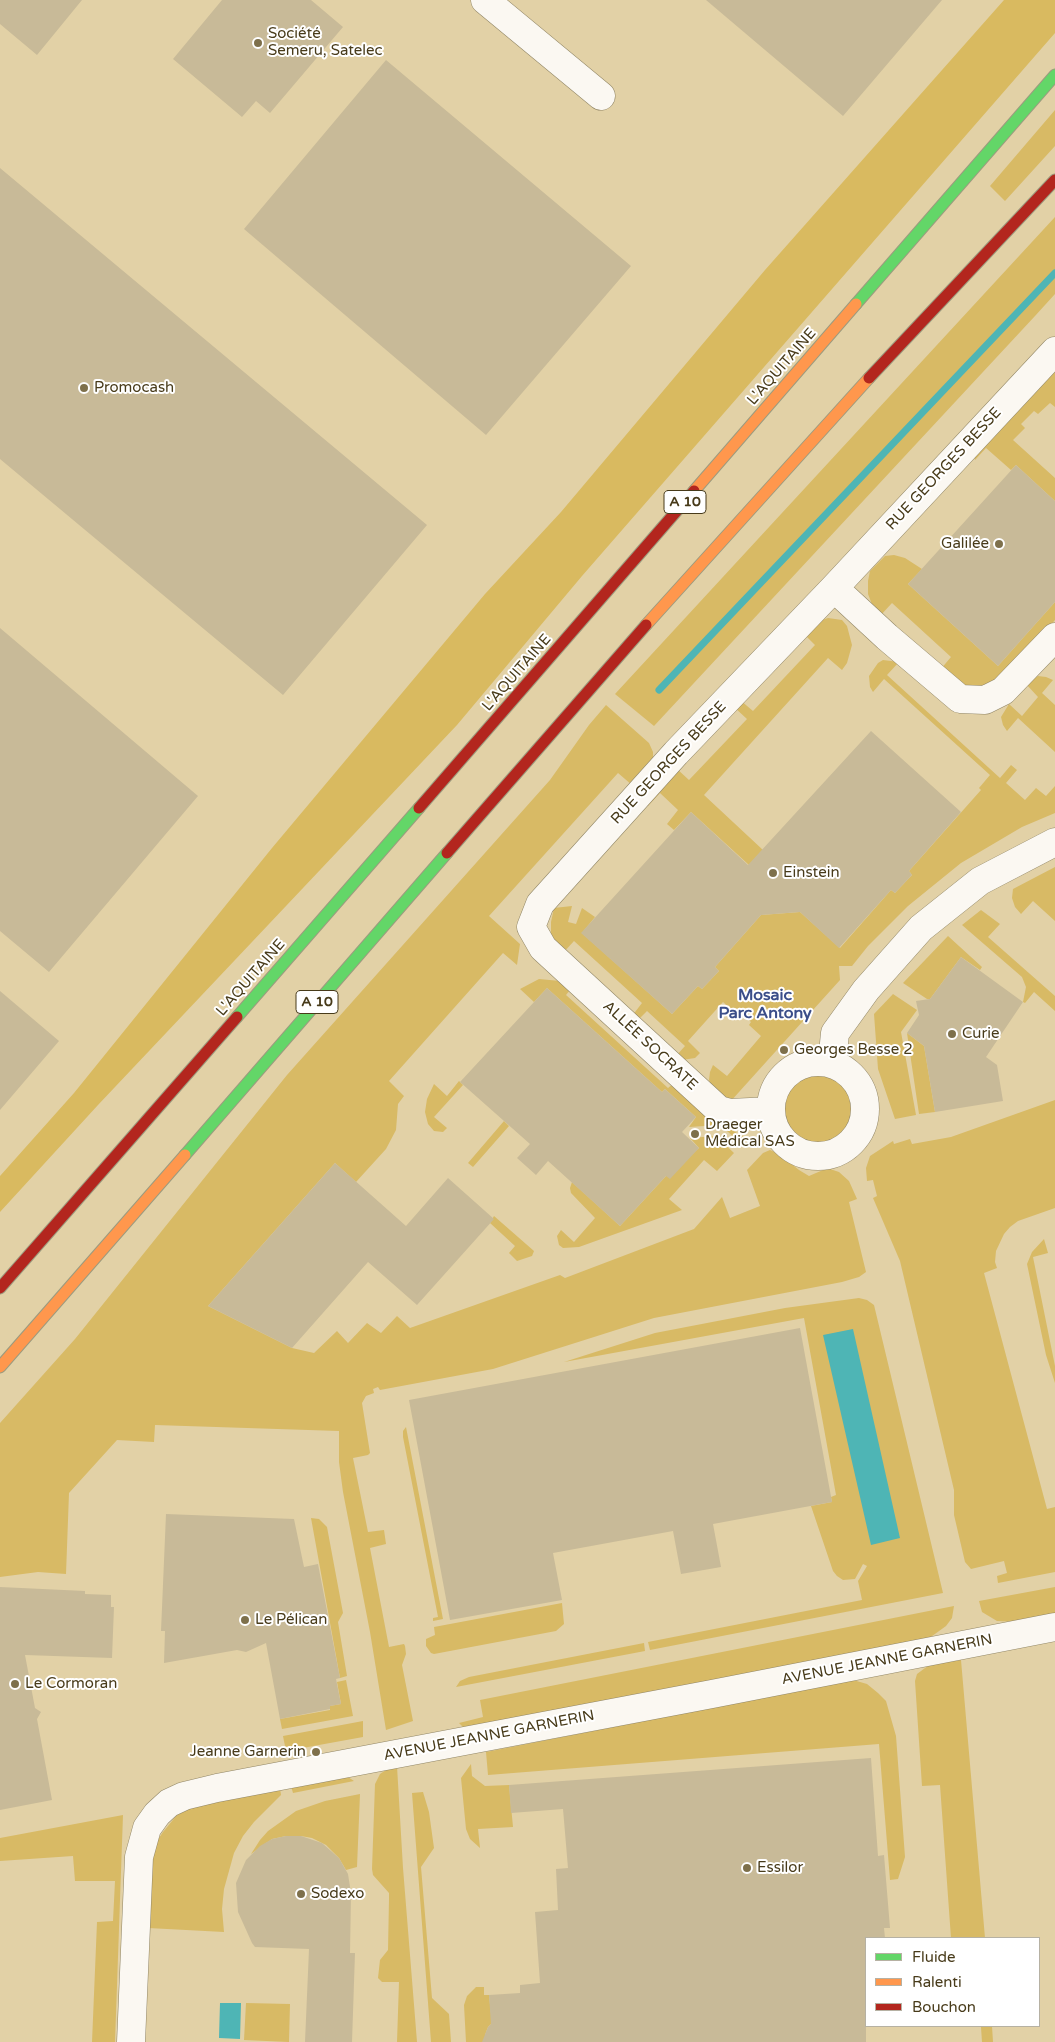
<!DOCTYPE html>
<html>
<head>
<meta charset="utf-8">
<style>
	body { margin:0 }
	#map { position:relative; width:1055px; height:2042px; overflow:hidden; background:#e2d1a6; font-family:"Varela Round",sans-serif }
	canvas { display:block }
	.legend { position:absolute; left:865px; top:1937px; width:175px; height:90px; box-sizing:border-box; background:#fff; border:1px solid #b6b1a3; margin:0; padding:6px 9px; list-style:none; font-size:15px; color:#483b1a }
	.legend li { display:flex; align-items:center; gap:10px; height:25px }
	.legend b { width:25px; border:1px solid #b6b1a3 }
</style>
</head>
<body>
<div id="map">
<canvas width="1055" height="2042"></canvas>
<ul class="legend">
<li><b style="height:6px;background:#63d668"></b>Fluide</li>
<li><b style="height:6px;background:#ff974d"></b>Ralenti</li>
<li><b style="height:6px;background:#b3261e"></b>Bouchon</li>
</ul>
</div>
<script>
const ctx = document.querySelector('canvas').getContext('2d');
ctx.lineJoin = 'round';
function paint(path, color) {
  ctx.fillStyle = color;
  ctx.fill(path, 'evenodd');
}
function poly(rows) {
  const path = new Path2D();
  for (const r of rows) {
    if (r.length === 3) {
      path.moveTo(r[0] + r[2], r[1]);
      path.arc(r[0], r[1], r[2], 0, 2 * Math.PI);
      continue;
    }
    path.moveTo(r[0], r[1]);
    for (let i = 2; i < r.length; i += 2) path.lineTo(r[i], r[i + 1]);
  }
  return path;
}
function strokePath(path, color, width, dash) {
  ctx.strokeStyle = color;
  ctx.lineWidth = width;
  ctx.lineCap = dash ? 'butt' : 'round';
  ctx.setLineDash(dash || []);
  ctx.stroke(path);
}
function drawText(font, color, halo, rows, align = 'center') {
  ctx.font = font + ' "Varela Round",sans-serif';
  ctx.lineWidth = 4;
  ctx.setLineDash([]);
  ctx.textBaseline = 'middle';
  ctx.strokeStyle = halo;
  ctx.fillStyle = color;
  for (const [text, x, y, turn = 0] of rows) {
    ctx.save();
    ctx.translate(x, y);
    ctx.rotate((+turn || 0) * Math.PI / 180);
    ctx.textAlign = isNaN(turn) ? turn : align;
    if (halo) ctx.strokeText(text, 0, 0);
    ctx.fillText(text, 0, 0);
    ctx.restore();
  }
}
paint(poly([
	[1055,110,1055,146,1005,201,990,186],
	[1055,217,1055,294,1035,316,654,726,615,694],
	[1055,368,1055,407,1050,403,1038,414,1034,411,1021,424,1025,428,1013,440,1055,478,1055,501,1016,465,1011,470,986,448,975,460,974,455],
	[894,555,905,558,922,569,908,584,998,666,1055,602,1055,620,1008,672,987,685,976,687,963,685,940,670,951,657,892,603,880,616,873,607,868,594,868,581,870,571,885,556],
	[828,618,842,620,847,626,852,645,847,663,842,670,828,658,704,795,763,850,749,865,691,812,674,830,667,824,678,810,660,793,648,806,647,804,676,768,689,780,747,719,734,707,740,700,753,711,815,645,803,633,819,621],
	[883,660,899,662,887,675,1000,778,1011,765,1017,770,1006,783,1025,800,1036,788,1046,796,1055,786,1055,813,1022,827,961,863,908,906,868,946,852,966,839,966,840,980,730,1102,712,1088,709,1080,710,1072,713,1065,727,1076,761,1036,749,1025,751,1022,738,1010,735,1013,723,1002,688,1041,700,1053,695,1058,682,1060,676,1056,685,1046,647,1011,637,1021,632,1016,642,1003,574,941,563,953,554,943,551,934,551,922,554,908,572,906,568,922,576,924,582,908,595,917,582,933,672,1014,698,986,702,989,719,971,715,967,761,915,800,912,840,948,891,890,895,893,912,875,909,871,981,790,979,788,990,775,884,679,873,692,870,687,869,676,878,663],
	[1038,676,1046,677,1053,680,1042,693,1055,705,1055,752,1018,718,1007,731,1003,725,1001,717,1009,704,1022,716,1038,697,1026,684],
	[606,705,649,743,653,752,653,758,650,764,632,785,618,773,489,916,520,944,517,965,503,953,389,1081,404,1096,398,1104,396,1130,386,1149,356,1182,335,1163,208,1306,292,1348,314,1353,337,1331,348,1343,367,1323,381,1333,397,1316,410,1328,560,1275,565,1278,694,1229,722,1197,730,1218,760,1206,747,1170,763,1153,770,1150,779,1154,799,1170,809,1176,823,1170,830,1169,839,1172,849,1181,857,1199,849,1202,866,1272,859,1277,842,1282,654,1318,493,1369,380,1390,378,1387,373,1389,374,1393,366,1396,362,1403,370,1453,368,1455,353,1458,368,1532,384,1530,386,1544,370,1548,389,1647,404,1644,405,1646,406,1654,402,1665,413,1721,386,1730,370,1632,343,1492,339,1462,339,1431,155,1425,154,1442,117,1440,69,1493,66,1574,38,1572,0,1577,0,1423,75,1339,287,1075,550,780,589,725],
	[1055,867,1055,921,1033,901,1021,914,1015,907,1012,898,1013,889],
	[981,910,1000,924,988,937,1055,996,1055,1011,1034,992,1025,1003,1023,1002,1026,987,1022,977,962,925],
	[948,936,982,967,980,970,961,957,930,999,927,999,903,983],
	[539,979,560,981,570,990,566,995,668,1088,674,1083,721,1124,744,1137,745,1139,742,1144,720,1125,689,1127,696,1117,665,1089,662,1092,547,988,534,1002,520,989],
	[893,994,917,1010,901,1032,916,1115,895,1119,878,1069,874,1014],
	[907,1033,924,1046,935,1112,919,1114],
	[819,1110,35],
	[459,1081,463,1085,434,1117,447,1128,443,1132,434,1131,428,1124,425,1112,427,1099,434,1084,447,1096],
	[1055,1100,1055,1208,1018,1221,1010,1227,1004,1234,996,1251,995,1262,997,1268,984,1273,1047,1509,1055,1507,1055,1572,998,1583,997,1576,1007,1573,1004,1561,971,1569,965,1562,954,1515,954,1490,900,1261,873,1198,877,1196,873,1180,867,1181,866,1168,870,1156,893,1141,894,1144,910,1139,912,1144,951,1137],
	[504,1121,509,1126,473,1167,468,1163],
	[716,1136,734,1153,717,1171,704,1160,669,1199,682,1210,579,1247,563,1248,559,1245,557,1236,561,1230,574,1242,595,1218,571,1193,570,1188,572,1182,620,1226,666,1176,699,1148,690,1138],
	[494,1216,534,1251,532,1256,517,1261,509,1253,515,1246,490,1223],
	[1044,1239,1048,1253,1033,1257,1055,1366,1055,1383,1046,1355,1027,1264,1032,1252],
	[859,1298,867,1300,874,1305,943,1593,650,1650,648,1642,862,1600,858,1581,867,1566,863,1564,855,1579,843,1580,837,1576,833,1571,811,1506,832,1502,831,1497,836,1495,804,1318,564,1362,655,1333,785,1308],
	[406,1427,443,1619,433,1621,433,1618,438,1617,403,1437,403,1431],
	[311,1518,319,1519,327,1527,343,1613,338,1622,347,1676,340,1678],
	[1055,1587,1055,1615,1019,1622,997,1621,982,1612,979,1601],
	[562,1603,564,1624,556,1631,434,1654,431,1653,426,1646,426,1639,435,1635,434,1627],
	[954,1606,952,1618,946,1626,928,1639,464,1728,459,1723,483,1717,480,1700],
	[644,1643,645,1651,456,1687,460,1681,469,1677],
	[961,1660,985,1938,951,1938,940,1785,922,1786,915,1681,917,1674,929,1665],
	[346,1680,353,1716,282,1729,280,1719,330,1710,330,1706,341,1704,337,1682],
	[853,1680,867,1684,878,1693,886,1701,896,1736,905,1857,898,1879,890,1880,879,1744,488,1775,486,1752],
	[363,1721,363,1737,286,1751,283,1736],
	[471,1764,472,1776,485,1786,509,1785,513,1827,478,1829,480,1848,470,1839,466,1829,461,1778],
	[397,1766,403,1868,417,2042,397,2042,399,1982,382,1982,378,1978,380,1960,388,1950,389,1899,389,1893,373,1875,372,1869,375,1784,380,1774,389,1768],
	[345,1775,354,1781,293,1793,291,1786],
	[280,1788,281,1795,254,1822,243,1836,234,1853,224,1889,222,1909,224,1932,148,1928,151,1863,157,1841,163,1832,177,1815,195,1804],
	[423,1792,429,1812,434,1848,421,1867,432,1998,449,2014,451,2042,431,2042,412,1793],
	[360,1794,357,1867,346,1870,339,1858,326,1845,312,1838,301,1836,286,1836,272,1839,251,1854,260,1840,268,1831,296,1811,325,1801],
	[123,1815,115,2042,92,2042,97,1922,113,1921,115,1881,75,1881,73,1856,0,1861,0,1838],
	[476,1987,484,1987,484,1995,489,1995,491,2014,493,2022,488,2027,485,2035,486,2042,466,2042,464,2005,467,1996],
	[246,2003,290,2004,289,2042,244,2040],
	[961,2026,992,2026,993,2042,982,2042,981,2027]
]), '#d8ba65');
paint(poly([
	[1004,0,1055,0,1055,33,582,576,457,725,98,1105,0,1212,0,1176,74,1093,272,848,485,594,561,512,765,270]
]), '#d9ba60');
paint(poly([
	[853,1329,900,1538,871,1545,823,1335],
	[220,2003,241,2003,240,2039,219,2038]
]), '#4eb5b5');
strokePath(poly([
	[659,690,1055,273]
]), '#4eb5b5', 7);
paint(poly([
	[0,0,82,0,37,55,0,24],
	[222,0,311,0,343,27,270,113,256,101,242,117,173,59],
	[706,0,942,0,843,116],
	[386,60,631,266,486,435,244,229],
	[0,168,427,525,283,695,0,459],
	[1016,465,1055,501,1055,602,998,666,908,584],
	[0,628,198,796,49,972,0,931],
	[871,731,961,812,909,871,912,875,895,893,891,890,839,948,800,912,761,915,715,967,719,971,702,989,698,986,672,1014,581,933,691,812,748,865],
	[961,957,1023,1002,986,1057,997,1065,1003,1101,935,1112,924,1046,907,1033,919,1015,916,1001,930,999],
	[547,988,662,1092,665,1089,696,1117,682,1132,699,1148,670,1179,666,1176,620,1226,548,1161,536,1175,517,1158,530,1144,460,1082],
	[0,991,59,1041,0,1110],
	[335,1163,406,1226,448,1178,494,1219,417,1305,368,1262,292,1348,208,1306],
	[800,1328,832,1502,713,1524,721,1567,681,1574,673,1531,553,1553,562,1600,450,1620,409,1400],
	[166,1514,294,1519,304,1567,318,1564,340,1678,336,1679,341,1704,330,1706,330,1709,280,1719,266,1643,246,1652,237,1650,164,1663,165,1631,161,1631],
	[0,1587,85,1591,85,1594,111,1595,111,1607,114,1607,112,1658,25,1655,35,1708,41,1712,37,1719,52,1800,0,1810],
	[871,1758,878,1856,884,1855,890,1928,884,1928,885,1938,866,1938,866,2042,482,2042,488,2027,491,2024,489,1995,520,1993,520,1985,540,1983,535,1912,558,1910,556,1869,568,1868,563,1809,511,1813,509,1785],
	[286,1836,301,1836,322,1843,339,1858,348,1874,351,1893,350,1953,355,1953,352,2042,305,2042,309,1949,255,1947,252,1943,238,1912,236,1883,246,1860,260,1846,272,1839]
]), '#c8ba98');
const street = poly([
	[485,0,601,96],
	[834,588,887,637,960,699,985,700,1003,691,1055,637],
	[818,1109,47],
	[832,1064,835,1033,866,990,921,928,980,881,1055,842],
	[771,1111,730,1113,719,1110,543,948,531,927,540,904,676,753,834,588,1055,351],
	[131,2042,139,1857,147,1828,157,1814,169,1803,184,1796,217,1788,712,1694,1055,1627]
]);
const fast = poly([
	[856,304,1055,75],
	[237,1017,419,808],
	[185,1155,447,853]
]);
const slow = poly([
	[694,491,856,304],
	[646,625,869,378],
	[0,1367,185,1155]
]);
const jam = poly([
	[869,378,1055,180],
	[419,808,694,491],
	[447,853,646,625],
	[0,1288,237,1017]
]);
strokePath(street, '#918666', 29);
strokePath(fast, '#9c9b7f', 13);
strokePath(slow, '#9c9b7f', 13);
strokePath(jam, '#9c9b7f', 13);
strokePath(street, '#fbf8f2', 28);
strokePath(fast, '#63d668', 11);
strokePath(slow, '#ff974d', 11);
strokePath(jam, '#b3261e', 11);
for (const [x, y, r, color] of [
	[258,43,5,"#7e704b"],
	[84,388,5,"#7e704b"],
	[999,544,5,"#7e704b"],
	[773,873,5,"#7e704b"],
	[952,1034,5,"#7e704b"],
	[784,1050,5,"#7e704b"],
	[695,1134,5,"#7e704b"],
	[245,1620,5,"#7e704b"],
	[15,1684,5,"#7e704b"],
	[316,1752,5,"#7e704b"],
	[747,1868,5,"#7e704b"],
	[301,1894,5,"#7e704b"]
]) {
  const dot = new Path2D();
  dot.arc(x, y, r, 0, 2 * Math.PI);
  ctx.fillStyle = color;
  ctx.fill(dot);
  strokePath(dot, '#fff', 2);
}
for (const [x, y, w] of [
	[685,502,42],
	[317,1002,42]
]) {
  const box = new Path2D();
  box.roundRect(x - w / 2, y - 11.5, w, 23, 4);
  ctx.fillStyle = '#fff';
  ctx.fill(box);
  strokePath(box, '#483b1a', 1);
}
drawText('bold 14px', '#483b1a', null, [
	["A 10",685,502],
	["A 10",317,1002]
]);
drawText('15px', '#483b1a', '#fff', [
	["Société",268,34],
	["Semeru, Satelec",268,51],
	["Promocash",94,388],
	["Galilée",989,544,"right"],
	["Einstein",783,873],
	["Curie",962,1034],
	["Georges Besse 2",794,1050],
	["Draeger",705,1125],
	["Médical SAS",705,1142],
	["Le Pélican",255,1620],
	["Le Cormoran",25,1684],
	["Jeanne Garnerin",306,1752,"right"],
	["Essilor",757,1868],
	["Sodexo",311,1894]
], 'left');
drawText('15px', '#483b1a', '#fff', [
	["L'AQUITAINE",782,367,-49],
	["RUE GEORGES BESSE",944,469,-47],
	["L'AQUITAINE",517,673,-49],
	["RUE GEORGES BESSE",669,763,-47],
	["L'AQUITAINE",251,978,-49],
	["ALLÉE SOCRATE",650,1046,43],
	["AVENUE JEANNE GARNERIN",887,1660,-11],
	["AVENUE JEANNE GARNERIN",489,1736,-11]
]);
drawText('bold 16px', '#3b4e89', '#fff', [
	["Mosaic",765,996],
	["Parc Antony",765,1014]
]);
</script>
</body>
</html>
